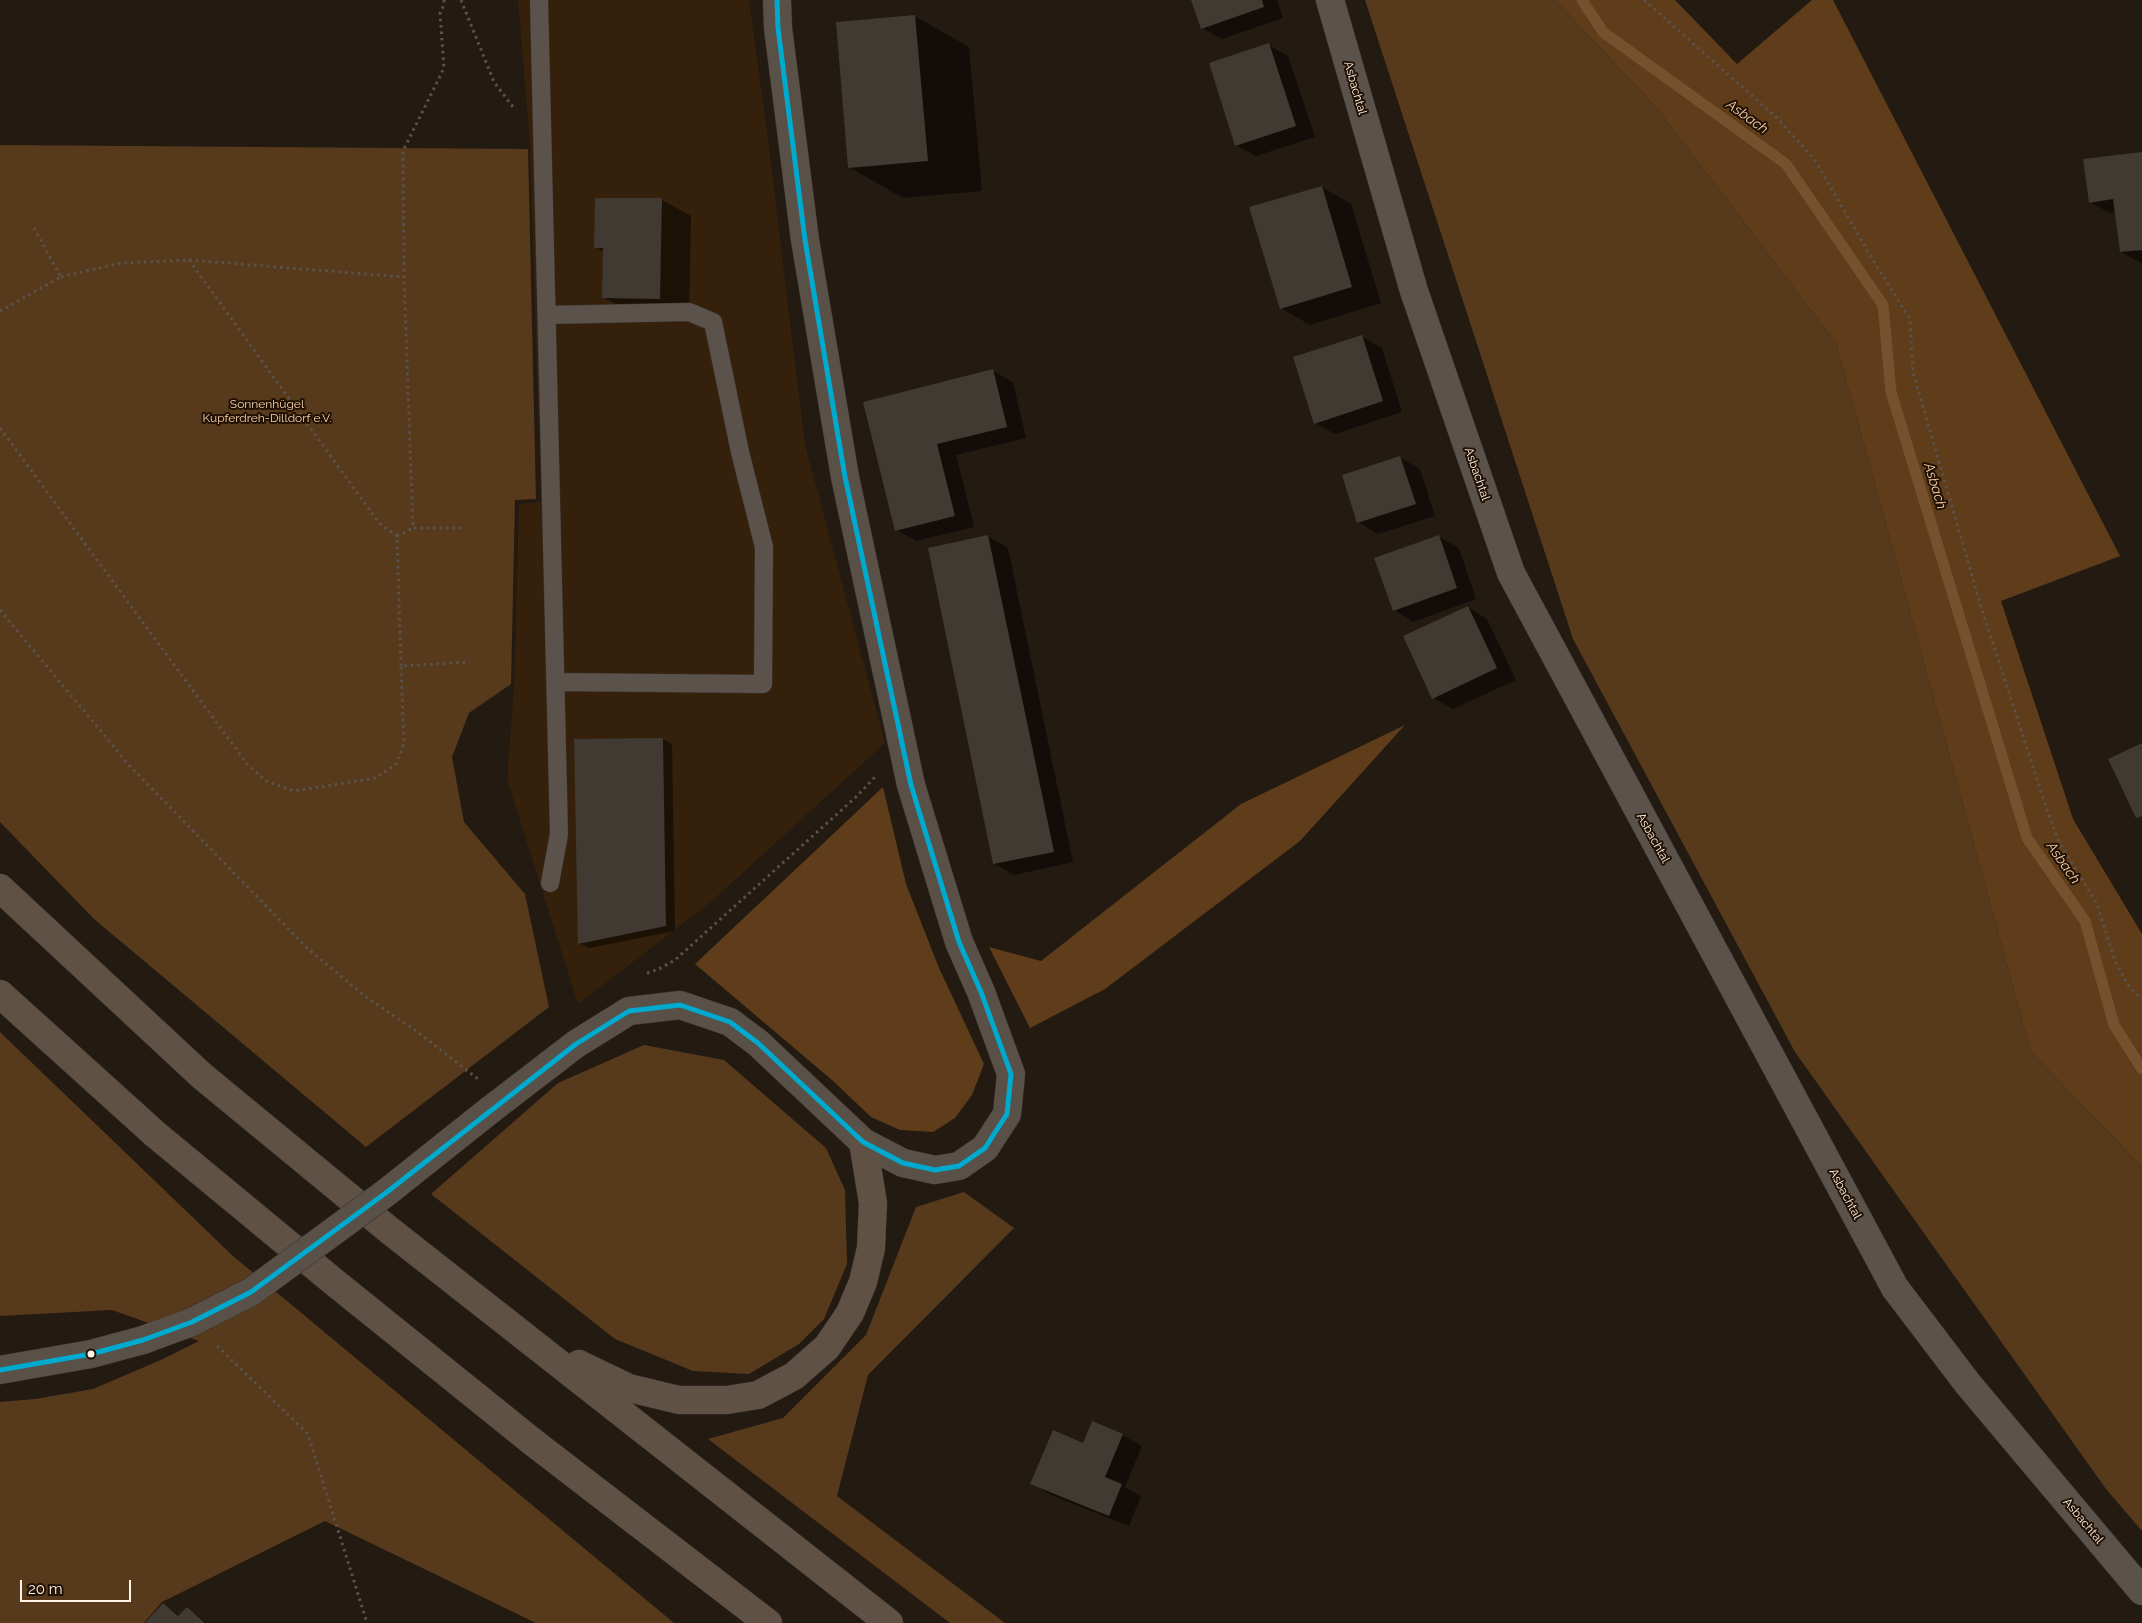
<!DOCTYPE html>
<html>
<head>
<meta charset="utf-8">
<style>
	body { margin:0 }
	#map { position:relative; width:2142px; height:1623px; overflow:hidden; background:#231a11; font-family:Raleway,sans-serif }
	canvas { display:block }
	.scale { position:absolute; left:20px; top:1580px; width:111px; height:22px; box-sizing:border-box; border:2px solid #fef2e7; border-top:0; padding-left:6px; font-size:15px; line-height:18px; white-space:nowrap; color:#fef2e7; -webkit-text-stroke:4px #211102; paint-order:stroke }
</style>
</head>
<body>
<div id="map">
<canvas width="2142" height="1623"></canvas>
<div class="scale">20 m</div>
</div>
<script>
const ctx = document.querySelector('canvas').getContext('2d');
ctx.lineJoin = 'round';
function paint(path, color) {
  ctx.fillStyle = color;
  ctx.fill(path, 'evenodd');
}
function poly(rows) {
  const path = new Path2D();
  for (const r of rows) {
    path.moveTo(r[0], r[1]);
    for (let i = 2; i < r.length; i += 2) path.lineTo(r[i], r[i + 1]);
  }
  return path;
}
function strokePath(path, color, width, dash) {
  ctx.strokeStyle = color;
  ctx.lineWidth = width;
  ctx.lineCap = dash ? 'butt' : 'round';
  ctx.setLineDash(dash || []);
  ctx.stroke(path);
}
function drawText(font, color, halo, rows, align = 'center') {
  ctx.font = font + ' Raleway,sans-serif';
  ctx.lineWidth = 4;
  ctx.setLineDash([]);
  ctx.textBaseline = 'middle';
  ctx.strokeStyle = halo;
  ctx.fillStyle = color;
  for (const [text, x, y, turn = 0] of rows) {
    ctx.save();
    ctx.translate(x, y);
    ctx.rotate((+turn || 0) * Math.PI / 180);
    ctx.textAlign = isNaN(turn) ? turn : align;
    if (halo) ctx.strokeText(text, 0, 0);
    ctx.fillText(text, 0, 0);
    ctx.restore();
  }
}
paint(poly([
	[518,0,749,0,768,139,805,445,885,743,711,902,578,1004,507,779,514,686,519,504,541,502,530,146]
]), '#34200b');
paint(poly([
	[1365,0,1555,0,1656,107,1836,343,2031,1052,2142,1167,2142,1531,2106,1489,1795,1052,1573,639],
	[0,145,528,149,536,499,515,500,511,684,469,713,452,757,464,822,525,894,549,1007,366,1147,94,919,0,822],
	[0,1032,233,1256,674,1623,536,1623,325,1521,162,1602,144,1623,0,1623,0,1402,35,1399,93,1389,163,1359,199,1341,112,1310,0,1316],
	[644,1045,724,1060,826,1148,845,1190,847,1264,824,1319,799,1344,749,1374,693,1371,615,1339,431,1194,558,1083],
	[964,1192,1014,1228,868,1375,837,1496,1005,1623,950,1623,708,1439,783,1418,866,1335,916,1207]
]), '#57391c');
paint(poly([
	[1555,0,1675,0,1737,64,1812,0,1833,0,2120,556,2001,601,2073,819,2142,934,2142,1167,2031,1052,1836,343,1656,107],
	[1405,725,1300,841,1105,989,1030,1028,989,947,1041,961,1241,804],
	[883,787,906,884,939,968,984,1064,972,1095,955,1118,933,1132,900,1130,871,1117,832,1080,695,964]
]), '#5f3d1b');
paint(poly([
	[1193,0,1277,0,1283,18,1222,39,1202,28],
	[915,16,969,47,982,191,903,198,849,167],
	[1269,45,1288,56,1315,137,1256,156,1236,145],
	[2142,153,2142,263,2141,263,2121,252,2116,212,2110,213,2090,202],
	[1322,187,1351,204,1381,303,1310,325,1281,308],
	[662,200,691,216,689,315,633,314,603,297,605,253,596,247],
	[1362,337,1382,348,1402,412,1335,434,1315,423],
	[993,371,1013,382,1026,438,956,455,974,527,916,541,897,530,865,403],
	[1400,458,1420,469,1435,516,1378,534,1358,522],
	[988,536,1008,548,1073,862,1014,875,995,864],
	[1439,537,1459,548,1476,599,1413,622,1394,610],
	[1468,607,1487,619,1516,680,1453,709,1433,698],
	[663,739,672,744,675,931,589,948,579,943],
	[1122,1435,1142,1446,1125,1487,1141,1496,1129,1526,1051,1495,1032,1483,1083,1444],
	[163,1604,180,1616,187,1608,207,1623,147,1623]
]), '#0007');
strokePath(poly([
	[1582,0,1603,32,1786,164,1883,305,1891,392,2027,838,2085,921,2114,1025,2142,1069]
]), '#76512e', 11);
paint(poly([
	[1191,0,1262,0,1264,7,1201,29],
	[915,15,928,161,848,168,836,22],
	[1269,43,1296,126,1235,146,1209,63],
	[2142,152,2142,250,2120,252,2113,199,2089,203,2083,159],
	[1322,186,1352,287,1280,309,1249,207],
	[595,198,662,198,660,299,602,298,603,248,594,248],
	[1362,335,1383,401,1314,424,1293,357],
	[993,369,1007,427,937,444,955,516,895,531,863,402],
	[1400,456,1416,504,1357,523,1342,475],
	[988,535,1054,852,993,864,928,548],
	[1439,535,1457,588,1393,611,1374,558],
	[1468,606,1497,668,1432,699,1403,636],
	[663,738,666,926,578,944,574,739],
	[2142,743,2142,816,2136,818,2108,759],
	[1092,1421,1123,1434,1105,1477,1122,1484,1109,1516,1030,1484,1053,1430,1083,1443],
	[163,1603,178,1616,187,1607,205,1623,145,1623]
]), '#413a32');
const lane = poly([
	[539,0,559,834,550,883],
	[547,315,689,312,713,322,740,452,764,547,763,684,556,682]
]);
const street = poly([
	[1330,0,1414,291,1511,573,1895,1288,1968,1384,2142,1591]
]);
const secondary = poly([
	[490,1110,576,1044,629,1011,680,1005,730,1022,758,1043,863,1142,903,1163,935,1170,959,1166,985,1148,1007,1114,1011,1074,981,992,959,942,911,785,845,477,805,240,778,28,777,0],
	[0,1370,91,1354,143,1340,192,1322,251,1292]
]);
const highway = poly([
	[0,888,202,1076,389,1230,889,1623],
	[0,994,155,1134,334,1282,534,1443,768,1623],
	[579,1364,629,1388,679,1400,727,1400,758,1395,794,1376,827,1347,850,1313,863,1282,871,1248,873,1203,863,1142]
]);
strokePath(lane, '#3c342e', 19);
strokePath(street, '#3c342e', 29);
strokePath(secondary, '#3c342e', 29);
strokePath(highway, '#3c342e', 29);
strokePath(poly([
	[444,0,444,5,440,13,444,68,403,151,404,277,413,528,463,528],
	[461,0,494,82,513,107],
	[1644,0,1777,118,1815,160,1871,257,1910,319,1913,372,1982,610,2047,810,2059,842,2097,904,2115,961,2130,988,2142,999],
	[189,260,379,523,397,536],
	[61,277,121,263,189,260,404,277],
	[0,311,61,277,34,228],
	[0,428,247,764,266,781,294,791,376,778,396,764,404,744,401,666,470,662],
	[0,610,129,765,307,948,366,997,415,1030,478,1079],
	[401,666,397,536,413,528],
	[647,973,659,969,675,960,856,797,876,776],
	[217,1346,308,1434,367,1623]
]), '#5a534c', 3, [2.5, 4]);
strokePath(lane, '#5a524b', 18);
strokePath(street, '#5a524b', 28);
strokePath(secondary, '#595047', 28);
strokePath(highway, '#5f5245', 28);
const secondaryBridge = poly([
	[251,1292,387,1192,490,1110]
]);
strokePath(secondaryBridge, '#3c342e', 29, []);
strokePath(secondaryBridge, '#595047', 28);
strokePath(poly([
	[0,1370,91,1354,143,1340,192,1322,251,1292,387,1192,576,1044,629,1011,680,1005,730,1022,758,1043,863,1142,903,1163,935,1170,959,1166,985,1148,1007,1114,1011,1074,981,992,959,942,911,785,845,477,805,240,778,28,777,0]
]), '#00a9ce', 5);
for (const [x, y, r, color] of [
	[91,1354,4.5,"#fef2e7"]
]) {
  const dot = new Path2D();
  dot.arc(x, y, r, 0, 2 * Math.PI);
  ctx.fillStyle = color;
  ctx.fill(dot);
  strokePath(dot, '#211102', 2);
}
drawText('12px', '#fef2e7', '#211102', [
	["Asbachtal",1355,88,74],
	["Asbachtal",1477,474,71],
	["Asbachtal",1653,838,61],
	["Asbachtal",1845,1194,62],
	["Asbachtal",2083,1521,50]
]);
drawText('12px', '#f8d1af', '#211102', [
	["Sonnenhügel",267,404],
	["Kupferdreh-Dilldorf e.V.",267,418]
]);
drawText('italic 14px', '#f6cfad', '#211102', [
	["Asbach",1747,117,36],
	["Asbach",1935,486,73],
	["Asbach",2063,863,55]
]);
</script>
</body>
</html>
